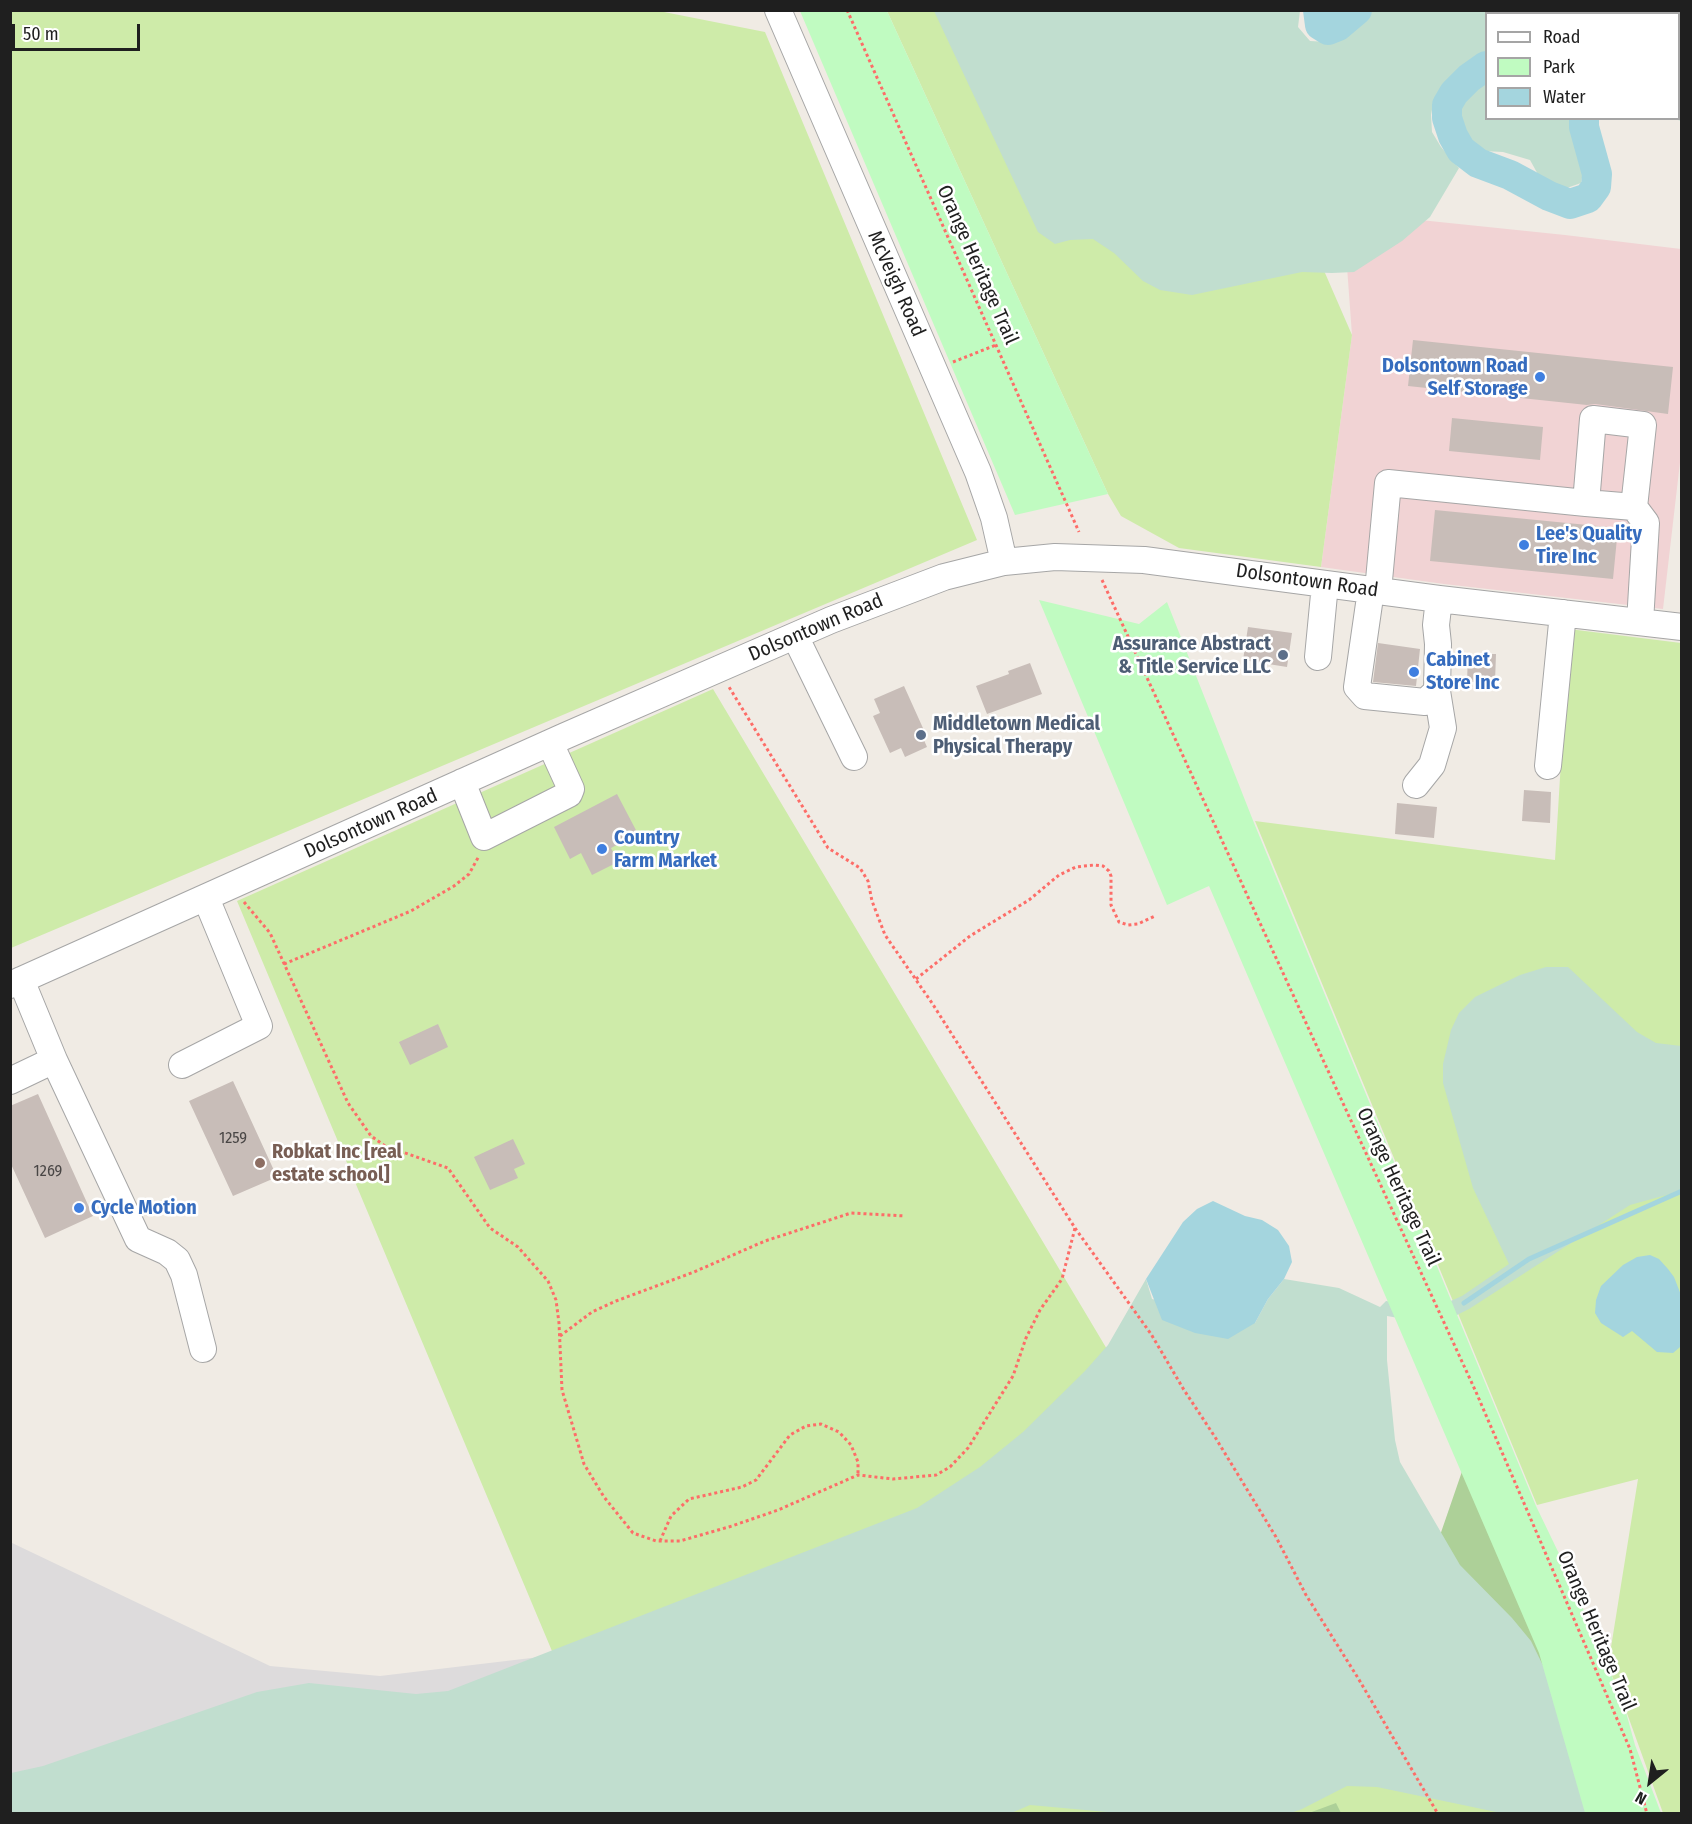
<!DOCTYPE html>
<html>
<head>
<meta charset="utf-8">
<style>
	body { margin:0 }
	#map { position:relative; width:1692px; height:1824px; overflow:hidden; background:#f0ebe4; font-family:"Fira Sans Condensed",sans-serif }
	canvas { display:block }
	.frame { position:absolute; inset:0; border:12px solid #1f1f1f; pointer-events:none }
	.legend { position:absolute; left:1485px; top:12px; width:195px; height:108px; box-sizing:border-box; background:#fff; border:2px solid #a5a5a5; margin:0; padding:8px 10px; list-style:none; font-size:18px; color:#1f1f1f }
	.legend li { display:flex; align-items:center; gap:12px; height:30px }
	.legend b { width:30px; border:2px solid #a5a5a5 }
	.north { position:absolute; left:1620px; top:1752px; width:60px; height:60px; -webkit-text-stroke:4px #fff; paint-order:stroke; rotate:210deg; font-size:16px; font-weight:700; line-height:24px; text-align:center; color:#1f1f1f }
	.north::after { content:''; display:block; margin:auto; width:21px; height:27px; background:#1f1f1f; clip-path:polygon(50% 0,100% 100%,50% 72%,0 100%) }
	.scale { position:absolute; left:12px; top:24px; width:128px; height:27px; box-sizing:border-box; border:3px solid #1f1f1f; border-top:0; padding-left:8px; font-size:18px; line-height:21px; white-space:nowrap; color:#1f1f1f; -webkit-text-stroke:4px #fff; paint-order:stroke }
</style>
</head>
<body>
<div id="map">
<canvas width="1692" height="1824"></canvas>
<div class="frame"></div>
<ul class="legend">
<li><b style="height:8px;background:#fff"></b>Road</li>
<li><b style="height:16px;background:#c0fbc1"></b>Park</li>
<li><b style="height:16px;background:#a4d5de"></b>Water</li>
</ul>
<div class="north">N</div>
<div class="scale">50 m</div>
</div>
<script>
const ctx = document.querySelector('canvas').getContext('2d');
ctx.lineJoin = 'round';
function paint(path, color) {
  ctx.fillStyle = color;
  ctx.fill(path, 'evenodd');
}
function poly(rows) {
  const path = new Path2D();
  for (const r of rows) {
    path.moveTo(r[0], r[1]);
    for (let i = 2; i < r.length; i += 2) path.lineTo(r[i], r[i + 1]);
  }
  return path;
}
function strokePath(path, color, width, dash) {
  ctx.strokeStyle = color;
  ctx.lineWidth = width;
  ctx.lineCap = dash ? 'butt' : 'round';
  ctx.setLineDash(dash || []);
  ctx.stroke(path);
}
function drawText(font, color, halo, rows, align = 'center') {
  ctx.font = font + ' "Fira Sans Condensed",sans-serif';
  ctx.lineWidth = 5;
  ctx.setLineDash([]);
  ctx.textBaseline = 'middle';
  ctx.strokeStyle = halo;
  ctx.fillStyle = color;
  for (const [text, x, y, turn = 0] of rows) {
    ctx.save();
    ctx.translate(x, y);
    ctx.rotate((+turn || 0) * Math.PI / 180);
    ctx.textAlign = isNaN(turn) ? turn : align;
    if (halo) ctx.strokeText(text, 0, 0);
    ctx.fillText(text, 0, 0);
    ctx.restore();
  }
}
paint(poly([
	[10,1542,270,1666,380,1676,548,1656,613,1813,11,1813]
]), '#dddbdc');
paint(poly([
	[1343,212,1565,235,1681,249,1682,445,1663,609,1444,584,1321,567,1352,335]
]), '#f1d3d4');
paint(poly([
	[659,11,765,32,977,540,11,948,11,11],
	[887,11,1211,11,1352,335,1321,567,1179,548,1121,516,1108,494],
	[1569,629,1681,643,1681,1813,1663,1813,1624,1705,1608,1666,1638,1479,1537,1505,1255,821,1555,860],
	[713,689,1203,1510,1521,1813,620,1813,237,901]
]), '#ceeba9');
paint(poly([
	[1468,1454,1603,1813,1426,1576],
	[1336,1803,1341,1813,1309,1813]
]), '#add098');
paint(poly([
	[1528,10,1530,13,1486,14,1486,56,1450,77,1434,99,1431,115,1432,132,1441,147,1459,168,1430,217,1402,241,1354,272,1332,273,1302,272,1192,295,1160,290,1143,281,1114,253,1093,239,1070,240,1055,244,1038,232,934,11,1300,11,1298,27,1310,41,1328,42,1348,34,1369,11],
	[1551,11,1660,11,1654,14,1552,14],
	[1681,26,1681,121,1675,119,1678,118,1678,28],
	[1486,79,1486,118,1572,119,1584,168,1581,183,1564,189,1540,178,1530,160,1503,152,1483,151,1465,142,1457,128,1454,112,1458,102,1469,87],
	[1546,967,1568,967,1637,1032,1656,1043,1681,1046,1681,1191,1630,1205,1469,1309,1449,1319,1427,1323,1387,1316,1387,1360,1395,1440,1400,1462,1460,1565,1512,1618,1531,1641,1583,1747,1606,1813,1501,1813,1377,1787,1347,1786,1302,1809,1288,1814,1129,1814,1030,1805,1009,1814,11,1814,11,1773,43,1766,257,1692,309,1683,416,1694,448,1691,917,1508,980,1467,1023,1432,1085,1371,1108,1345,1146,1279,1152,1299,1255,1323,1268,1299,1284,1279,1339,1288,1380,1307,1386,1301,1426,1307,1444,1304,1462,1296,1509,1264,1473,1188,1443,1083,1443,1064,1451,1030,1459,1013,1475,997,1520,975]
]), '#c1decf');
paint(poly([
	[800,11,887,11,1108,494,1015,515],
	[1039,600,1139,624,1167,602,1254,823,1536,1506,1564,1564,1624,1705,1635,1745,1661,1813,1585,1813,1539,1653,1209,886,1167,905]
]), '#c0fbc1');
paint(poly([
	[1213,1201,1245,1216,1262,1220,1278,1230,1289,1246,1292,1262,1284,1279,1268,1299,1255,1323,1228,1339,1195,1333,1162,1320,1146,1279,1183,1222,1197,1209],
	[1650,1255,1659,1259,1668,1269,1674,1277,1681,1295,1681,1343,1680,1347,1673,1353,1657,1352,1632,1331,1623,1337,1601,1323,1595,1313,1596,1300,1601,1286,1623,1265,1637,1257]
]), '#a4d5de');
strokePath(poly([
	[1464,1303,1529,1259,1682,1191]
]), '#a4d5de', 5);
strokePath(poly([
	[1318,10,1320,25,1328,30,1338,26,1357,10],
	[1537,10,1539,14],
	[1678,17,1682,15],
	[1486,66,1469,78,1454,93,1447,105,1447,118,1453,136,1461,150,1478,163,1510,175,1549,196,1570,204,1588,198,1596,187,1597,174,1584,127,1584,118]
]), '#a4d5de', 30);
paint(poly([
	[1413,340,1673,367,1668,414,1595,404,1587,405,1408,386],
	[1452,418,1543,427,1540,460,1449,451],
	[1435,510,1618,528,1613,579,1430,561],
	[1248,627,1292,633,1287,667,1243,660],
	[1378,643,1420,649,1416,686,1373,682],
	[1468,654,1496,654,1495,682,1467,682],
	[1030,663,1042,694,987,714,976,686,1009,674,1008,671],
	[904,686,927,737,923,738,927,747,905,757,901,748,890,753,873,716,880,713,874,699],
	[1524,790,1551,792,1550,823,1522,821],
	[617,794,638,834,611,848,618,862,592,875,581,853,570,859,554,827],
	[1397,803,1437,807,1434,838,1395,834],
	[438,1024,448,1047,410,1065,399,1042],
	[233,1081,277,1177,233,1196,189,1101],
	[38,1094,93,1216,45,1238,10,1162,10,1106],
	[513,1139,525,1164,514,1169,518,1178,490,1190,474,1157]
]), '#c8bdb8');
const minor = poly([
	[778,10,978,472,994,518,1004,562],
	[1634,507,1586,503,1593,419,1643,425,1634,507,1646,523,1640,622],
	[1371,590,1357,687,1365,696,1425,702,1437,691,1438,644,1436,625,1439,599],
	[1378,591,1388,483,1586,503],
	[795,636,854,757],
	[1318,657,1325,584],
	[1548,766,1563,613],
	[462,782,484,837,569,794,571,789,550,743],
	[1416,785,1432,765,1443,728,1437,691],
	[10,985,565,736,831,620,944,577,1004,562,1055,557,1144,560,1439,599,1682,627],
	[54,1060,138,1239,167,1252,177,1260,184,1275,203,1349],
	[182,1065,259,1026,206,898],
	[10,1081,54,1060,21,980]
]);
strokePath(minor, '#a6a6a6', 28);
strokePath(poly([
	[847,10,1079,532],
	[953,362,996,345],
	[1102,580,1476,1392,1630,1749,1647,1814],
	[244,902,270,933,348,1103,371,1136,385,1146,448,1168,490,1228,518,1247,548,1281,556,1300,559,1323,562,1390,584,1464,604,1497,633,1533,656,1541,680,1541,732,1526,778,1510,858,1475,893,1479,936,1475,950,1467,968,1448,1013,1376,1026,1338,1040,1310,1062,1279,1075,1228,932,1003,885,935,872,901,868,881,860,868,828,848,729,687],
	[284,964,411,911,454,886,469,874,479,856],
	[916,979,970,936,1029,900,1059,875,1076,867,1094,865,1103,866,1109,871,1111,876,1111,905,1119,922,1128,925,1138,924,1155,916],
	[1075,1228,1151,1334,1184,1390,1215,1437,1276,1537,1306,1595,1358,1678,1438,1814],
	[560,1336,592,1312,616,1301,694,1272,765,1241,851,1213,905,1216],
	[660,1541,671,1516,689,1499,742,1487,756,1480,790,1435,806,1426,821,1424,839,1432,851,1445,858,1462,858,1475]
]), '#fd6d68', 3, [3, 3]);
strokePath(minor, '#fff', 26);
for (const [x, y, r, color] of [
	[1540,377,6,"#3f7fe0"],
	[1524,545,6,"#3f7fe0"],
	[1283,655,6,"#5c6f8a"],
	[1414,672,6,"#3f7fe0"],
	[921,735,6,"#5c6f8a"],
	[602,849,6,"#3f7fe0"],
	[260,1163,6,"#8d6e63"],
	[79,1208,6,"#3f7fe0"]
]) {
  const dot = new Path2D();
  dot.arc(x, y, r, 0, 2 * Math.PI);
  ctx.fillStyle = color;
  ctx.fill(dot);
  strokePath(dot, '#fff', 2);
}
drawText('16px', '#494645', null, [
	["1259",233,1139],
	["1269",48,1172]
]);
drawText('20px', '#1f1f1f', '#fff', [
	["Orange Heritage Trail",977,265,66],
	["McVeigh Road",896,284,66],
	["Dolsontown Road",1307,581,8],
	["Dolsontown Road",816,628,-23],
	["Dolsontown Road",371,824,-24],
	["Orange Heritage Trail",1398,1187,65],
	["Orange Heritage Trail",1596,1631,67]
]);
drawText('bold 20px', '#366cbe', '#fff', [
	["Dolsontown Road",1528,366,"right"],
	["Self Storage",1528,389,"right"],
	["Lee's Quality",1536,534],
	["Tire Inc",1536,557],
	["Cabinet",1426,660],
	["Store Inc",1426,683],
	["Country",614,838],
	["Farm Market",614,861],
	["Cycle Motion",91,1208]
], 'left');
drawText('bold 20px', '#4e5e75', '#fff', [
	["Assurance Abstract",1271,644],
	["& Title Service LLC",1271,667],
	["Middletown Medical",933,724,"left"],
	["Physical Therapy",933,747,"left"]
], 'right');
drawText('bold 20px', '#785e54', '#fff', [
	["Robkat Inc [real",272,1152],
	["estate school]",272,1175]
], 'left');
</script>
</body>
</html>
